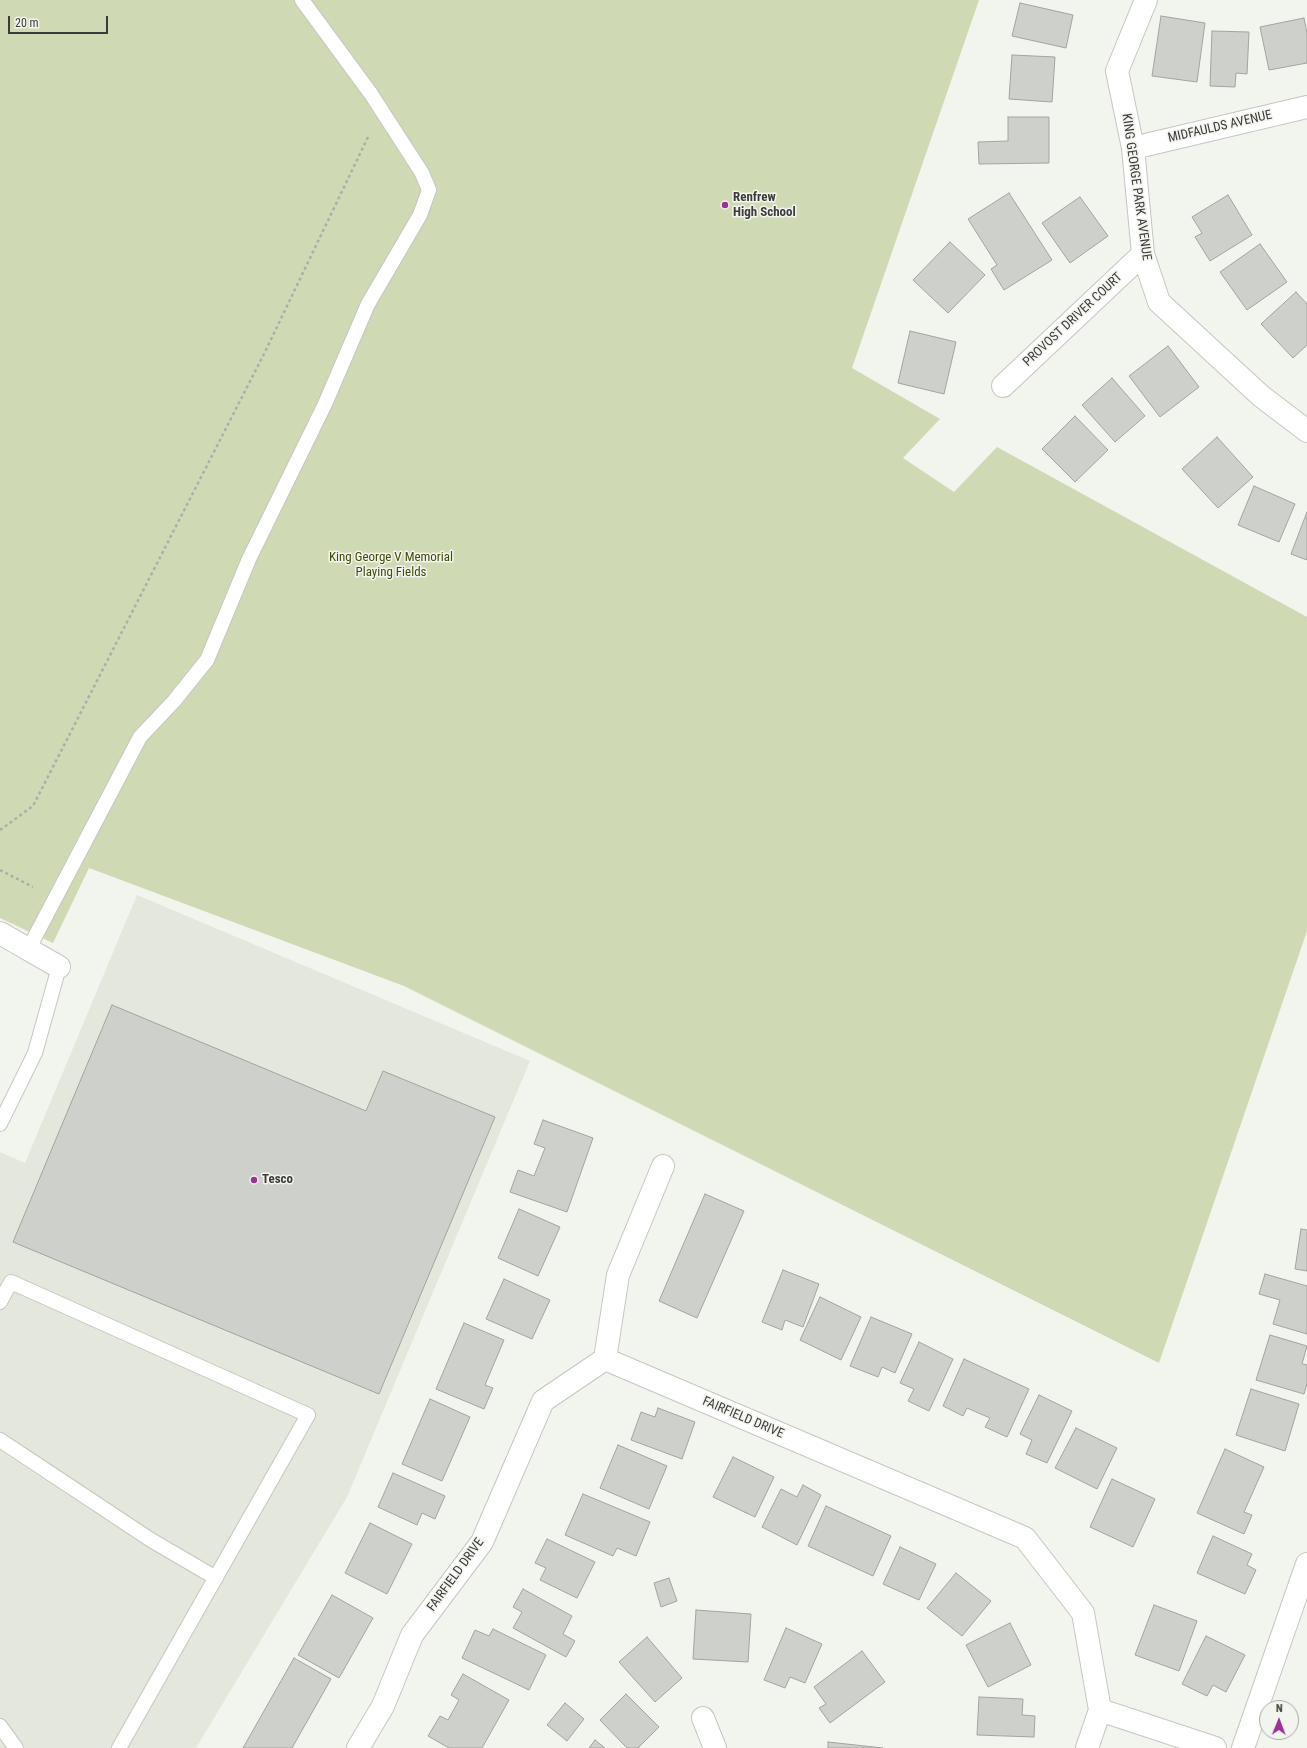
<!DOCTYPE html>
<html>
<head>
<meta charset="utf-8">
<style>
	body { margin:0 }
	#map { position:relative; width:1307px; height:1748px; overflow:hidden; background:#f2f4ee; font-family:"Roboto Condensed",sans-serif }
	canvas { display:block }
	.north { position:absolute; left:1259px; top:1700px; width:40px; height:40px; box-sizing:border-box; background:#f2f4ee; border:1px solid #a9aaa6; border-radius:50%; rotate:1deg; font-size:11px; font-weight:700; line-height:16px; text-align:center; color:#3b3b39 }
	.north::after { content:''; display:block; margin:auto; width:14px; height:18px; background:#9b3296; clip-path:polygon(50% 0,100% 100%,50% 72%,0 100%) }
	.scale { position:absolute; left:8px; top:16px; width:100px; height:18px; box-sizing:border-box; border:2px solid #3b3b39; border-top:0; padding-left:5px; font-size:12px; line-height:14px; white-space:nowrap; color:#3b3b39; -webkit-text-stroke:3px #f2f4ee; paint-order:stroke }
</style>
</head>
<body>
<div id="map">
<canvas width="1307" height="1748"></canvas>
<div class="north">N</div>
<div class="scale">20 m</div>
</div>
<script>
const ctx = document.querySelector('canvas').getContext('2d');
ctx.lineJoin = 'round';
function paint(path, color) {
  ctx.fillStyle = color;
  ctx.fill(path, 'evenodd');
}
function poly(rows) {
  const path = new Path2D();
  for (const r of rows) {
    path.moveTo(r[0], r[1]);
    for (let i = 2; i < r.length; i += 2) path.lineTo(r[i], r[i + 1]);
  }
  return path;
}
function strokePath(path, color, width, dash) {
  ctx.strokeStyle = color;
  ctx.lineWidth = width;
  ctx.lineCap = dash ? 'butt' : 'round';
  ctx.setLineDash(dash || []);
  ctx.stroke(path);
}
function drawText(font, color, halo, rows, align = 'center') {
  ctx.font = font + ' "Roboto Condensed",sans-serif';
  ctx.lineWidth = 3;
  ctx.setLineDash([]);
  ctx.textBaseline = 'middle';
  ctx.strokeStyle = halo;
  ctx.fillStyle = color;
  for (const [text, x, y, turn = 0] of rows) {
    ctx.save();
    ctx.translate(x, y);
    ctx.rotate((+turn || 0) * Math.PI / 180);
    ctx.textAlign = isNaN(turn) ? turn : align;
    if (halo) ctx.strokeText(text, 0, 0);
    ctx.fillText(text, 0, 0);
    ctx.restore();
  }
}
paint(poly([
	[137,895,530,1061,347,1497,196,1748,0,1748,0,1152,25,1163]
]), '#e4e7dc');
paint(poly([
	[0,0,979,0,852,368,940,419,903,458,954,492,997,447,1307,617,1307,931,1159,1363,404,986,89,868,53,943,0,918]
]), '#cfdab4');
const building = poly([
	[1020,3,1073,15,1066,48,1012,36,1020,3],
	[1161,16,1205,23,1197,82,1152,76,1161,16],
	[1304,18,1307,33,1307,63,1269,70,1260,27,1304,18],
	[1212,31,1249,32,1247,74,1236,73,1235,87,1210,86,1212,31],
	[1012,55,1055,57,1052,102,1009,99,1012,55],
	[1008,117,1049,117,1049,163,979,164,978,142,1008,141,1008,117],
	[1009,193,1052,260,1004,290,991,269,997,265,968,219,1009,193],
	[1228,195,1252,235,1210,261,1195,237,1202,233,1192,217,1228,195],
	[1080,197,1108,236,1070,263,1042,223,1080,197],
	[950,242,985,275,948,313,913,280,950,242],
	[1260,244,1287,282,1247,310,1220,272,1260,244],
	[1296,292,1307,304,1307,345,1293,358,1261,324,1296,292],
	[910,331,956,342,944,394,898,383,910,331],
	[1168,346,1199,387,1160,417,1129,376,1168,346],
	[1112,378,1145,416,1115,442,1082,405,1112,378],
	[1075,416,1108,450,1075,482,1042,449,1075,416],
	[1217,437,1253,477,1218,508,1182,469,1217,437],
	[1254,486,1295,504,1279,542,1238,525,1254,486],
	[1307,512,1307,560,1291,554,1307,512],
	[112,1005,366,1111,383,1071,495,1117,379,1394,13,1242,112,1005],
	[543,1120,593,1138,567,1212,510,1192,518,1170,534,1176,545,1148,534,1144,543,1120],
	[705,1194,744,1211,697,1318,659,1301,705,1194],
	[519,1209,560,1227,538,1276,498,1258,519,1209],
	[1301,1229,1307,1230,1307,1271,1295,1269,1301,1229],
	[783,1270,819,1284,803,1327,785,1320,782,1330,762,1322,783,1270],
	[1265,1274,1307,1286,1307,1334,1273,1324,1280,1300,1259,1294,1265,1274],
	[504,1279,550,1300,532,1339,486,1319,504,1279],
	[820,1297,861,1317,841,1360,800,1340,820,1297],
	[871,1317,912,1334,895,1373,882,1367,878,1377,850,1366,871,1317],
	[464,1323,504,1340,485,1385,493,1388,484,1409,436,1389,464,1323],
	[1270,1335,1307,1346,1302,1364,1307,1365,1307,1384,1304,1394,1256,1380,1270,1335],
	[919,1342,953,1359,929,1411,908,1401,914,1389,900,1383,919,1342],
	[964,1359,1029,1389,1007,1437,985,1427,990,1418,967,1408,963,1416,943,1406,964,1359],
	[1251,1389,1299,1404,1285,1451,1236,1435,1251,1389],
	[1039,1395,1072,1411,1047,1463,1026,1454,1032,1440,1020,1434,1039,1395],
	[430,1399,470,1417,442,1481,402,1464,430,1399],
	[658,1408,695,1422,682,1459,631,1440,641,1412,655,1417,658,1408],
	[1076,1428,1117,1448,1097,1489,1055,1468,1076,1428],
	[618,1445,667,1466,649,1509,600,1488,618,1445],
	[1225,1449,1264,1467,1244,1512,1252,1515,1244,1534,1197,1513,1225,1449],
	[733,1457,774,1477,755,1517,713,1497,733,1457],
	[393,1473,445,1496,435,1519,422,1513,417,1525,378,1507,393,1473],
	[1112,1479,1155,1499,1133,1547,1090,1527,1112,1479],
	[803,1485,821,1495,797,1545,762,1527,781,1489,797,1497,803,1485],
	[583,1494,650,1522,636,1556,617,1548,613,1556,565,1535,583,1494],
	[826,1506,891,1536,873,1576,808,1546,826,1506],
	[370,1523,412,1544,387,1594,345,1573,370,1523],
	[1213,1536,1252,1554,1247,1565,1256,1570,1245,1594,1197,1573,1213,1536],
	[547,1539,595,1562,577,1598,540,1580,546,1568,535,1563,547,1539],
	[900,1547,936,1564,919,1600,883,1584,900,1547],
	[956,1573,991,1601,962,1636,927,1608,956,1573],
	[669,1578,677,1601,661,1607,654,1583,669,1578],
	[523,1589,572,1616,563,1634,575,1641,566,1657,513,1628,522,1612,513,1607,523,1589],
	[332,1595,373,1618,339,1678,298,1655,332,1595],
	[1154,1605,1197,1621,1179,1671,1135,1655,1154,1605],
	[696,1610,751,1614,748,1662,693,1659,696,1610],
	[1010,1623,1031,1665,988,1687,966,1645,1010,1623],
	[786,1628,822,1644,805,1683,790,1677,785,1688,764,1680,786,1628],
	[493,1629,546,1655,529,1690,462,1658,475,1630,489,1636,493,1629],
	[1206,1636,1245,1655,1226,1692,1213,1685,1207,1696,1182,1684,1206,1636],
	[647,1637,682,1678,655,1702,619,1662,647,1637],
	[862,1651,885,1682,830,1723,819,1708,826,1704,814,1687,862,1651],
	[294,1658,331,1679,292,1748,243,1748,294,1658],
	[463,1674,509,1700,482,1748,449,1748,428,1736,440,1716,448,1720,459,1700,451,1695,463,1674],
	[626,1694,659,1727,638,1748,627,1748,600,1720,626,1694],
	[979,1697,1023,1699,1022,1715,1035,1716,1034,1737,977,1735,979,1697],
	[565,1703,584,1719,567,1741,547,1725,565,1703],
	[595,1740,605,1748,589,1748,595,1740],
	[828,1742,883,1748,828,1748,828,1742]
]);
paint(building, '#ced0cb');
strokePath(building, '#a2a49f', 1);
const service = poly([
	[29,948,140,737,174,701,207,660,249,559,325,404,368,304,420,215,429,190,422,173,371,94,302,0],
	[0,1124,35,1053,59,967],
	[0,1302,11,1282,308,1415,119,1748],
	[0,1440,151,1540,216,1578],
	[0,1726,16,1748]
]);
const minor = poly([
	[1146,0,1117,71,1133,148,1143,254,1159,302,1261,396,1307,431],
	[1133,148,1307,107],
	[1003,386,1143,254],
	[0,933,59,967],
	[605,1359,618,1275,663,1166],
	[703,1718,715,1748],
	[358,1748,383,1706,412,1635,482,1542,543,1401,605,1359,1025,1538,1083,1613,1100,1710,1215,1748],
	[1087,1748,1100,1710],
	[1243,1748,1307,1564]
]);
strokePath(service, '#c5c7c2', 16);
strokePath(minor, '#c5c7c2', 24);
strokePath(poly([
	[0,830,33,806,265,352,368,137],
	[0,870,33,887]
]), '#acaea9', 2.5, [3, 3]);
strokePath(service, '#fff', 14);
strokePath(minor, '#fff', 22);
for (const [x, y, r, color] of [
	[725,205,4,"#9b3296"],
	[254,1180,4,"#9b3296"]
]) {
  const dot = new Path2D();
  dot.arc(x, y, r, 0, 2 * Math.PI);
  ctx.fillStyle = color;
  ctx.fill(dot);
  strokePath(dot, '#f2f4ee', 1.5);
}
drawText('13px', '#3b3b39', '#f2f4ee', [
	["MIDFAULDS AVENUE",1220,127,-13],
	["KING GEORGE PARK AVENUE",1136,187,82],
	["PROVOST DRIVER COURT",1073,320,-43],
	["FAIRFIELD DRIVE",743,1418,23],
	["FAIRFIELD DRIVE",456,1575,-54]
]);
drawText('bold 13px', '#3b3b39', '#f2f4ee', [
	["Renfrew",733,198],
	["High School",733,213],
	["Tesco",262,1180]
], 'left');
drawText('13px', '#414d07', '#f2f4ee', [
	["King George V Memorial",391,558],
	["Playing Fields",391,573]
]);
</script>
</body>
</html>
